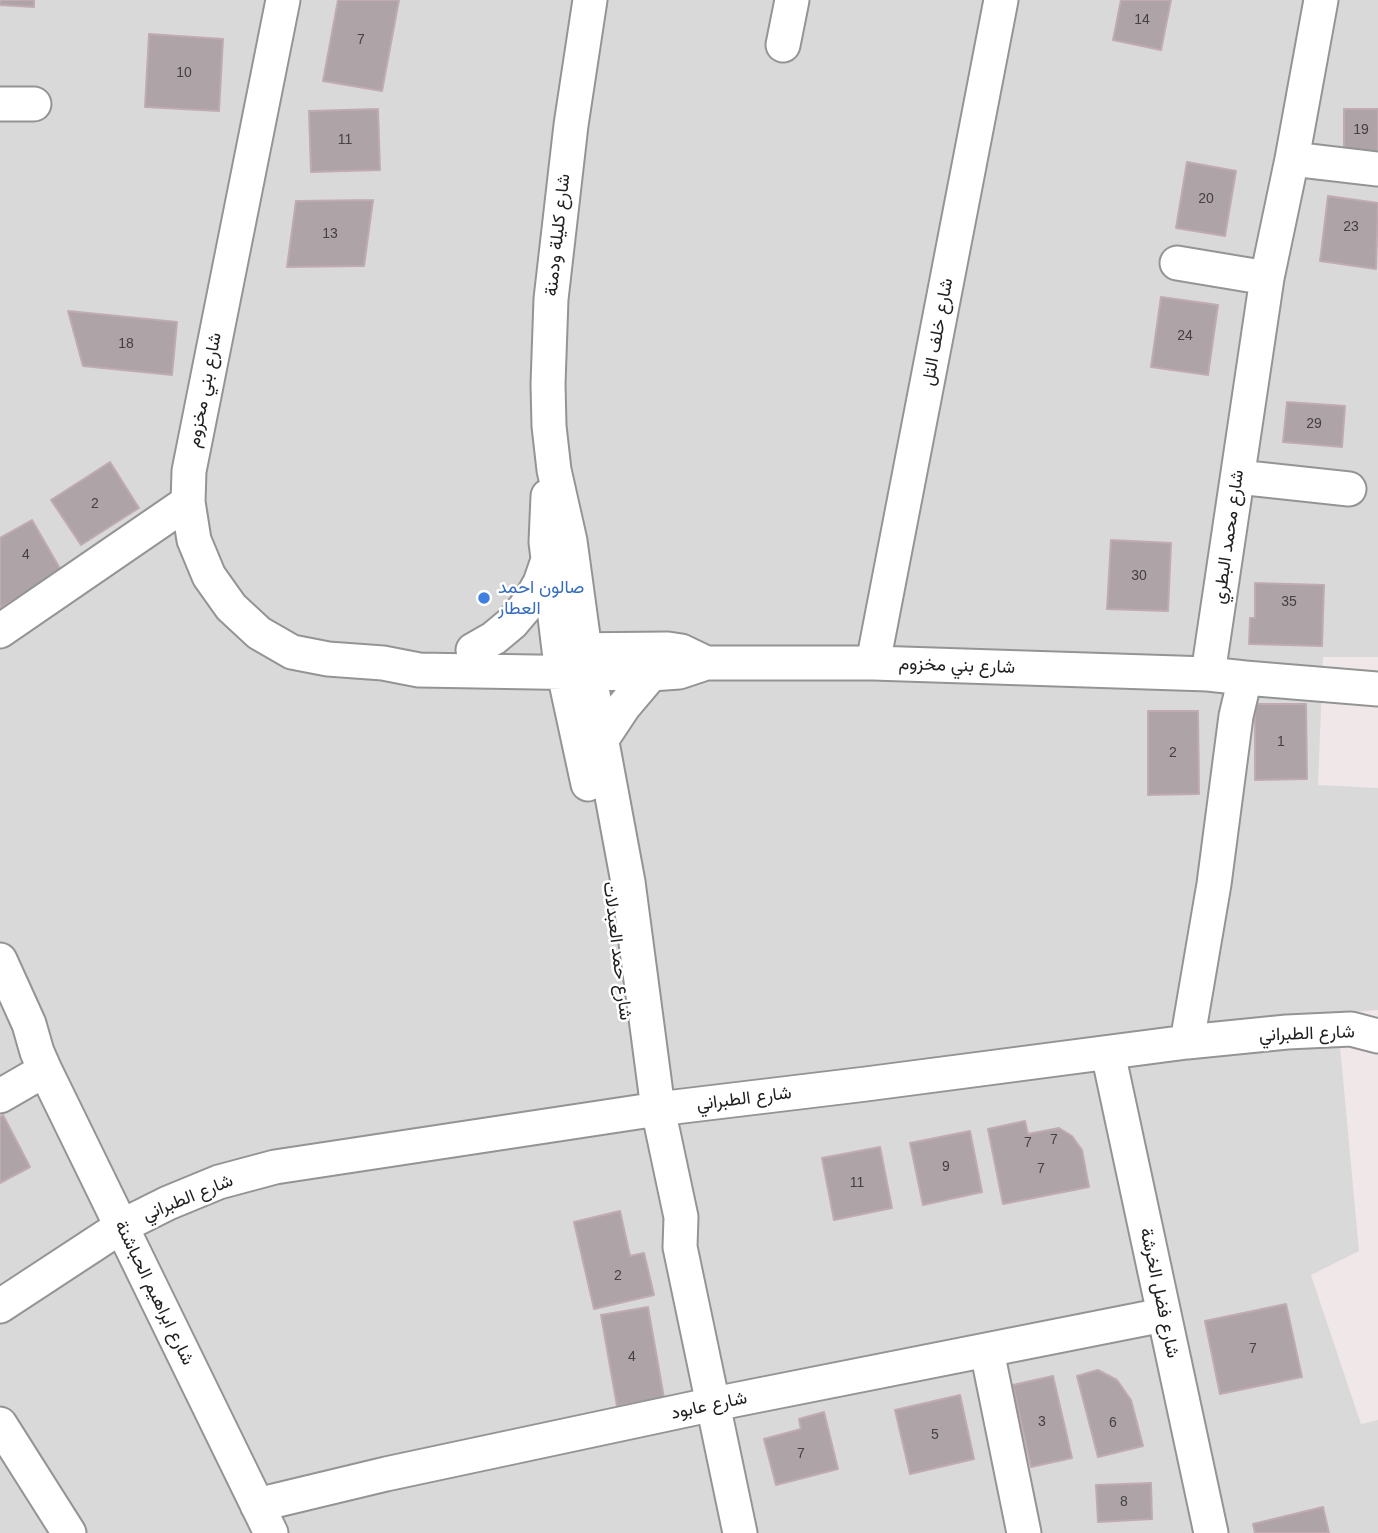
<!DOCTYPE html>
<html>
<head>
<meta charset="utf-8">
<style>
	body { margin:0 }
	canvas { display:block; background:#efe7e8 }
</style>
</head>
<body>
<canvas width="1378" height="1533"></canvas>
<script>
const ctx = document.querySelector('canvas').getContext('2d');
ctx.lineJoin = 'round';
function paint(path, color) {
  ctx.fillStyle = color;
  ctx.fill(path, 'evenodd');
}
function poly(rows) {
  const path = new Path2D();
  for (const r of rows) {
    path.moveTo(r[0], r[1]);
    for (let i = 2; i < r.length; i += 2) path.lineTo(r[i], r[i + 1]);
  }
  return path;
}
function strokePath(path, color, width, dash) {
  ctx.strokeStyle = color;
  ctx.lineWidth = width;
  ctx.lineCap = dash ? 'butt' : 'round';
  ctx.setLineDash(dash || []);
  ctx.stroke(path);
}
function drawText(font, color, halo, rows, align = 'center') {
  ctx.font = font + ' Arial,Vazirmatn,sans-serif';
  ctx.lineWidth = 5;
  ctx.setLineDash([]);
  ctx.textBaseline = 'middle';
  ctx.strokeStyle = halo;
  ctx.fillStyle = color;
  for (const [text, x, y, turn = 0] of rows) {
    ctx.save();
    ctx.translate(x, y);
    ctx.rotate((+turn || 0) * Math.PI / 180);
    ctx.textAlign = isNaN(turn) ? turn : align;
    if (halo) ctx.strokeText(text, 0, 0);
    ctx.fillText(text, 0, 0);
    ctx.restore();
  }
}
paint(poly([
	[0,0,1378,0,1378,657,1323,657,1318,785,1378,788,1378,1010,1337,1013,1359,1251,1311,1275,1361,1424,1378,1420,1378,1533,0,1533]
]), '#dad9da');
const building = poly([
	[0,0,34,0,34,7,0,5,0,0],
	[338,0,399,0,382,91,323,81,338,0],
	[1121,0,1171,0,1161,50,1113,40,1121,0],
	[149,34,223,39,219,111,145,107,149,34],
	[378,109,380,170,311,172,309,111,378,109],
	[1344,109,1378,109,1378,151,1344,152,1344,109],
	[1187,162,1236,171,1225,236,1176,228,1187,162],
	[1328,196,1378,203,1376,269,1320,261,1328,196],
	[373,200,364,266,287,267,296,201,373,200],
	[1161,297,1218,305,1208,375,1151,367,1161,297],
	[68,311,177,322,172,375,83,366,68,311],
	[1287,402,1345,406,1342,447,1283,442,1287,402],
	[110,462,139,508,81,545,51,500,110,462],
	[32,520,62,572,0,608,0,538,32,520],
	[1111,540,1171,543,1168,611,1107,609,1111,540],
	[1255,583,1324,585,1322,646,1249,644,1250,618,1255,618,1255,583],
	[1255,704,1306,704,1307,779,1255,780,1255,704],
	[1148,711,1198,711,1199,794,1148,795,1148,711],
	[3,1115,30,1167,0,1183,0,1117,3,1115],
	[1025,1121,1028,1134,1059,1128,1072,1136,1082,1150,1089,1187,1003,1204,988,1129,1025,1121],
	[970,1131,982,1192,923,1205,910,1143,970,1131],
	[880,1147,892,1208,834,1220,822,1158,880,1147],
	[620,1211,630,1256,644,1253,654,1295,594,1309,574,1222,620,1211],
	[1286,1304,1302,1377,1220,1394,1205,1321,1286,1304],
	[648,1307,664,1398,617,1406,601,1315,648,1307],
	[1098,1370,1117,1380,1131,1400,1143,1446,1098,1457,1077,1376,1098,1370],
	[1053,1376,1072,1458,1031,1467,1013,1385,1053,1376],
	[960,1395,974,1459,910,1474,895,1410,960,1395],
	[824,1412,838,1469,776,1485,764,1439,801,1429,799,1419,824,1412],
	[1151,1483,1152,1519,1098,1522,1096,1485,1151,1483],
	[1323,1507,1329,1533,1255,1533,1253,1524,1323,1507]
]);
paint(building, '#aea3a7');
strokePath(building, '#c0abb3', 2);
const minor = poly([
	[283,0,189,471,188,502,194,540,209,576,231,607,259,633,292,652,328,659,383,663,419,670,651,674,679,672,706,663,873,663,1208,674,1245,678,1236,716,1214,884,1187,1042],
	[590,0,571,125,551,299,548,384,549,426,554,470,570,541,585,651,628,882,658,1109,681,1217,680,1247,740,1533],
	[783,45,792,0],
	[0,104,34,104],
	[1292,159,1378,169],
	[1177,263,1267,278],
	[1238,477,1349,489],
	[548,496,546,542,559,650,588,784],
	[0,631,188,502],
	[473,650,494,638,512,623,528,604,540,583,548,560],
	[565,650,668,649,681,651,706,663],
	[873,663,1001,0],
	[1208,674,1267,278,1292,159,1321,0],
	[1245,678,1378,689],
	[602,739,624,706,651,674],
	[0,960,29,1024,37,1052,45,1070,271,1533],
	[1108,1053,1211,1533],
	[0,1096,45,1070],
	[0,1306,122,1226,168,1203,219,1182,275,1167,658,1109,866,1084,1187,1042,1287,1032,1351,1029,1378,1036],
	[987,1351,1024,1533],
	[0,1424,69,1533],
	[257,1505,386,1474,714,1404,1163,1315]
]);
strokePath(minor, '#949494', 37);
strokePath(minor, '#fff', 33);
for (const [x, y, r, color] of [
	[484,598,7,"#3f7fe0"]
]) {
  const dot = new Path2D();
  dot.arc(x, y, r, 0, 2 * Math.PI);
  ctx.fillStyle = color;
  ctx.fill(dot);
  strokePath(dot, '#fff', 2.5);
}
drawText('14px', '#444142', null, [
	["14",1142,20],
	["7",361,40],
	["10",184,73],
	["19",1361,130],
	["11",345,140],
	["20",1206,199],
	["23",1351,227],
	["13",330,234],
	["24",1185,336],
	["18",126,344],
	["29",1314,424],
	["2",95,504],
	["4",26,555],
	["30",1139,576],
	["35",1289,602],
	["1",1281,742],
	["2",1173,753],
	["7",1054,1140],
	["7",1028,1143],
	["9",946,1167],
	["7",1041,1169],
	["11",857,1183],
	["2",618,1276],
	["7",1253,1349],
	["4",632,1357],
	["3",1042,1422],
	["6",1113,1423],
	["5",935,1435],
	["7",801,1454],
	["8",1124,1502]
]);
drawText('18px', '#202020', '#fff', [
	["شارع كليلة ودمنة",558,235,-84],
	["شارع خلف التل",938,332,-80],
	["شارع بني مخزوم",205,390,-79],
	["شارع محمد البطري",1229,537,-82],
	["شارع بني مخزوم",957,666,2],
	["شارع حمد العبدلات",617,951,83],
	["شارع الطبراني",1307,1034,-2],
	["شارع الطبراني",744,1099,-7],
	["شارع الطبراني",188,1198,-22],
	["شارع ابراهيم الحباشنة",154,1293,64],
	["شارع فضل الخرشة",1159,1293,78],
	["شارع عابود",709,1406,-12]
]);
drawText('18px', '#366cbe', '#fff', [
	["صالون احمد",498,588],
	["العطار",498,609]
], 'left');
</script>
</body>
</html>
